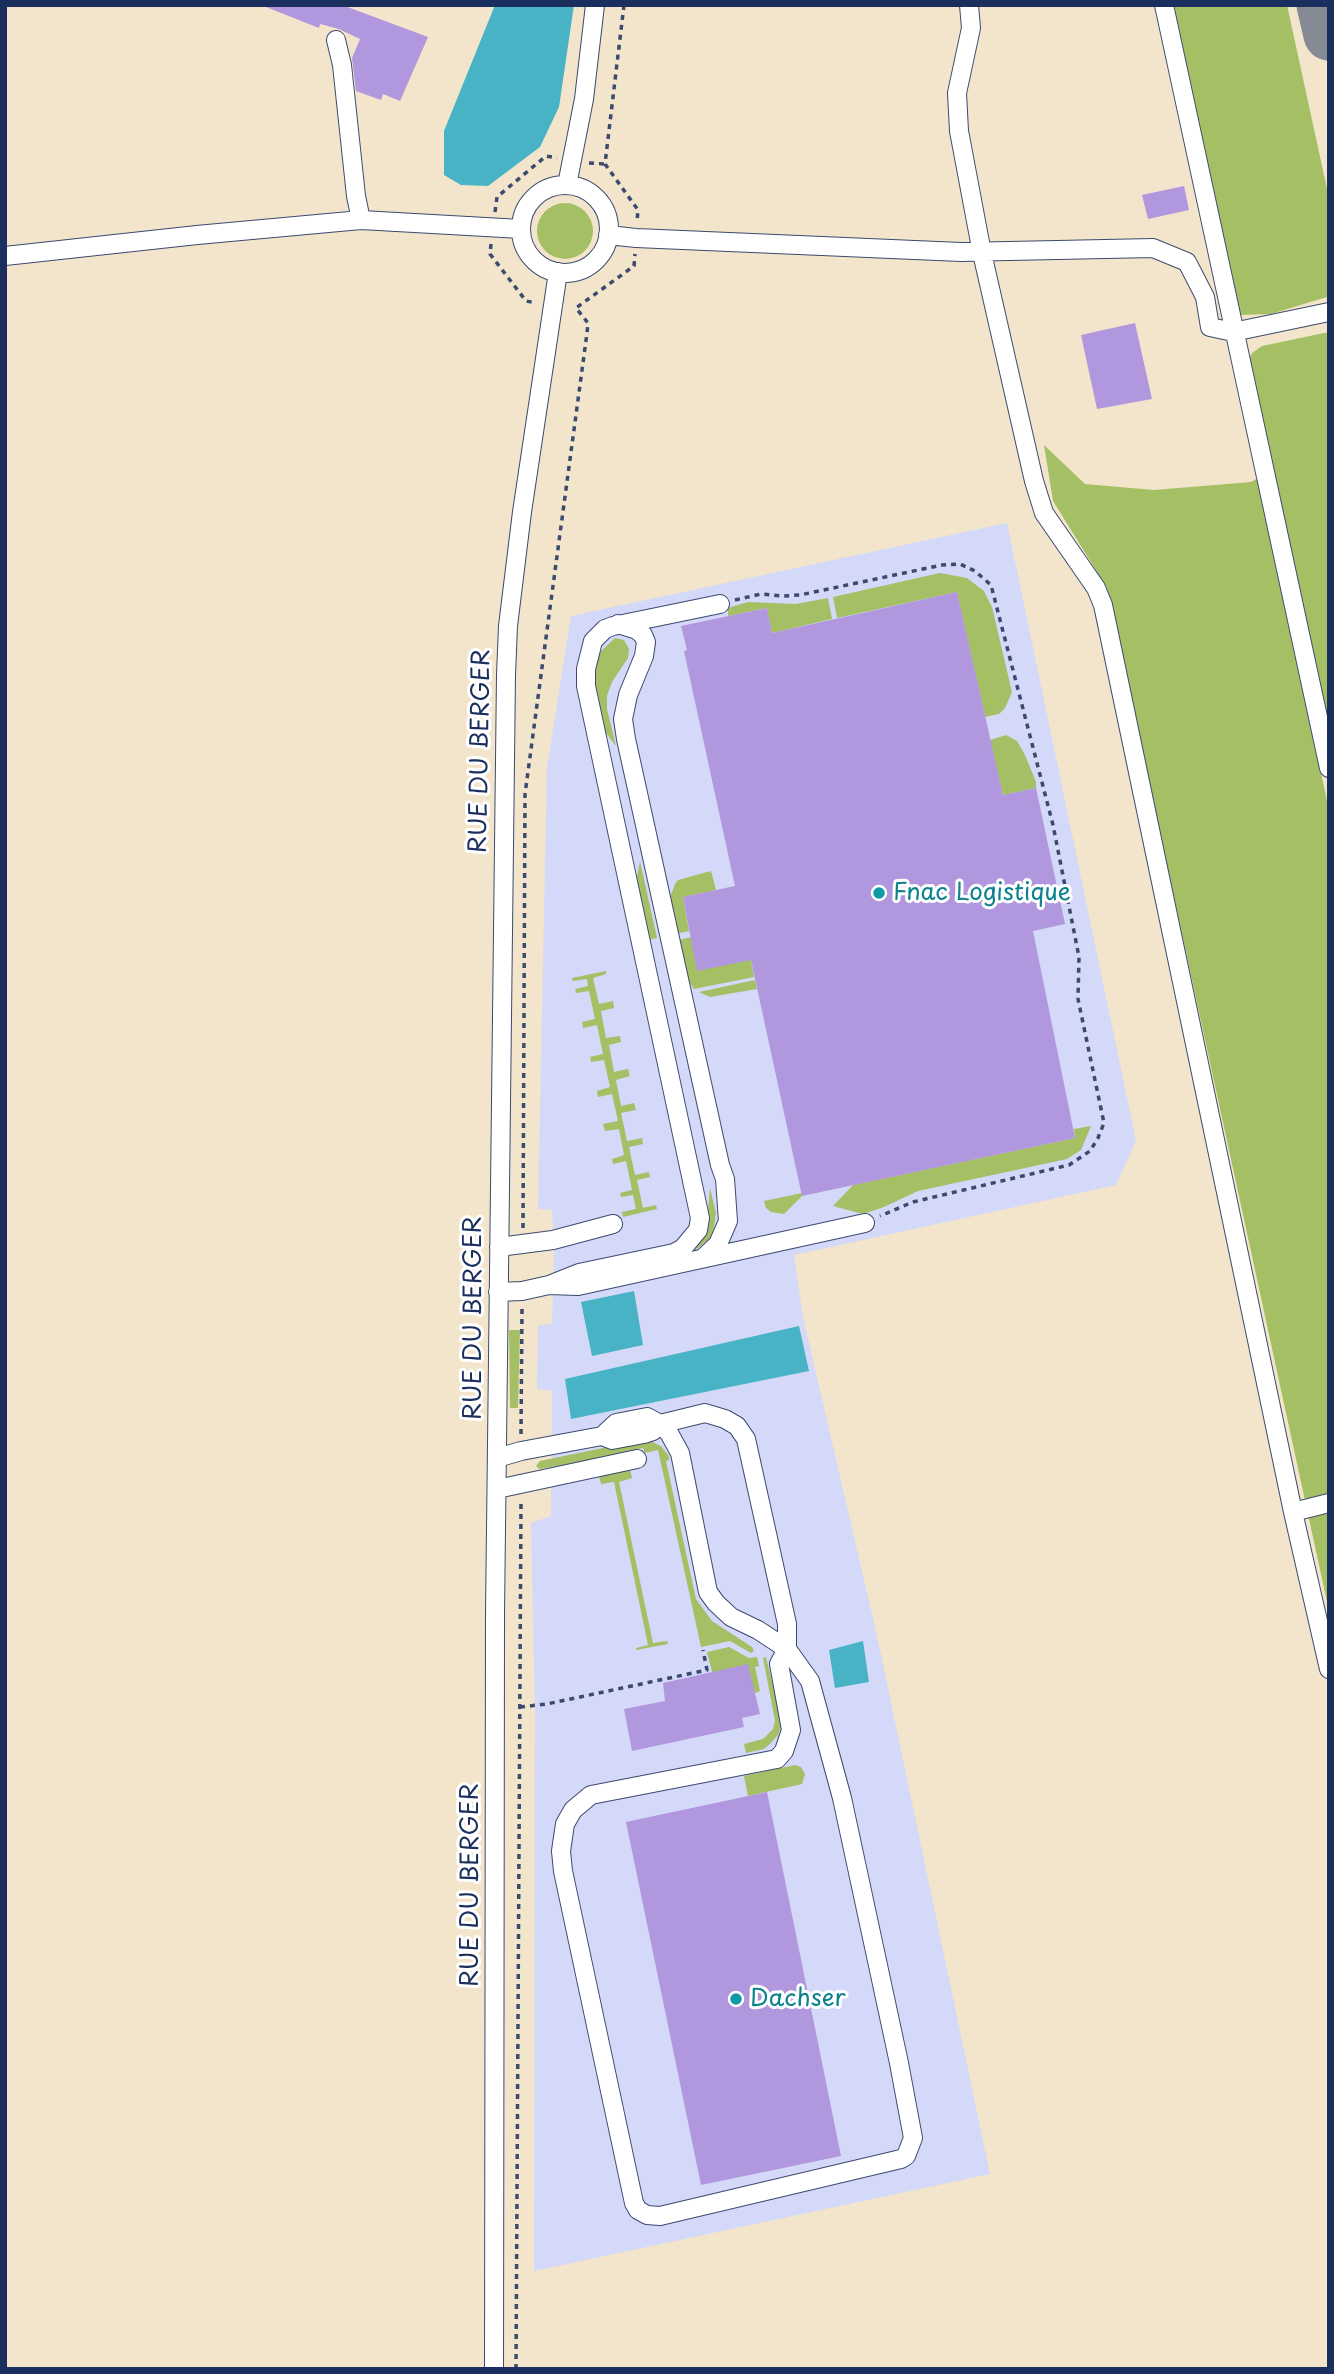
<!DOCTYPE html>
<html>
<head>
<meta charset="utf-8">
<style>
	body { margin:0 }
	#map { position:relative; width:1334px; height:2374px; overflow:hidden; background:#f2e5cb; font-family:"Playpen Sans",sans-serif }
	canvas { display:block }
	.frame { position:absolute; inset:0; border:7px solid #1b2f5e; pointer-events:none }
</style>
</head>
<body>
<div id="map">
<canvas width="1334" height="2374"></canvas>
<div class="frame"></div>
</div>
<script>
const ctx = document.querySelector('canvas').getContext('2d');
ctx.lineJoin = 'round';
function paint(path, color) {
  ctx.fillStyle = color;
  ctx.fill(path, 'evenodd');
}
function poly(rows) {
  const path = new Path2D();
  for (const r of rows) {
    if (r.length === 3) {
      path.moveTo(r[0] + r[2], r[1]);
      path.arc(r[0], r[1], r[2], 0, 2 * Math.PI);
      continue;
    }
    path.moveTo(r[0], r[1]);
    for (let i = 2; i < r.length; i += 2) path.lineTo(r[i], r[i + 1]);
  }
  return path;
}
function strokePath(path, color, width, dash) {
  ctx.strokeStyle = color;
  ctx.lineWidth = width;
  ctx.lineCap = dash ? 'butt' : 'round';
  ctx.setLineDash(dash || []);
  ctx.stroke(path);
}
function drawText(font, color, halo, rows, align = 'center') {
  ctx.font = font + ' "Playpen Sans",sans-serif';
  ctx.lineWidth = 6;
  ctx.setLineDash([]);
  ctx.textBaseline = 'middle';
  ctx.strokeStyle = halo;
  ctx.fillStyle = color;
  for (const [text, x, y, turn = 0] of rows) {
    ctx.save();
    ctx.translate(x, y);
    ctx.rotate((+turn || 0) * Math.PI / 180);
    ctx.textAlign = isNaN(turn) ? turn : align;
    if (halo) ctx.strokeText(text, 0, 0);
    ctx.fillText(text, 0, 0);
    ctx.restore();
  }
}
paint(poly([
	[1007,523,1136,1141,1116,1185,794,1255,803,1317,877,1636,990,2174,534,2271,535,1711,531,1523,551,1516,552,1391,537,1389,538,1325,552,1324,554,1249,552,1210,538,1209,547,768,571,616]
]), '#d4d8f9');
paint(poly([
	[1172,5,1287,5,1329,198,1329,295,1327,297,1271,314,1239,315],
	[565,231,28],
	[1329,332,1329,737,1248,361,1252,353,1262,346],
	[1044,445,1085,484,1154,490,1251,482,1258,478,1329,810,1329,1611,1107,588,1053,501],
	[940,573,967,578,984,591,992,607,1012,692,1005,708,999,714,985,717,957,592,837,618,833,597],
	[828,598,832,619,772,633,767,608,728,616,728,609,731,607,748,602,796,604],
	[615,638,624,640,629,649,628,658,612,682,607,696,607,709,616,746,600,725,594,691,596,666,600,652],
	[1006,735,1017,741,1025,755,1036,782,1036,788,1003,795,990,740],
	[640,861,657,938,647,940,635,888],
	[711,871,716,890,683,897,689,931,676,934,669,900,675,884,678,880],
	[691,937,751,960,754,977,694,989,688,980,679,940],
	[606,971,606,974,593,978,599,1004,613,1001,614,1008,601,1011,606,1038,620,1036,621,1042,609,1045,614,1072,628,1069,630,1076,616,1080,621,1106,634,1103,636,1110,621,1113,627,1141,642,1138,643,1144,629,1147,635,1175,649,1172,650,1177,637,1180,643,1208,656,1205,657,1209,623,1217,622,1212,636,1209,633,1195,621,1197,620,1193,632,1190,626,1161,613,1164,612,1159,624,1155,619,1129,605,1131,603,1124,618,1121,612,1094,598,1097,597,1091,610,1087,604,1060,591,1062,590,1057,603,1054,597,1025,583,1028,582,1022,595,1019,589,991,576,993,575,989,588,986,587,979,573,981,572,978],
	[755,980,757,989,710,997,699,992],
	[1091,1126,1081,1150,1067,1159,918,1191,884,1207,866,1213,859,1213,833,1206,853,1185,1075,1138,1074,1129],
	[710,1188,716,1213,714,1227,710,1238,688,1256,688,1252,706,1231],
	[802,1193,802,1196,784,1214,771,1212,766,1208,764,1201],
	[509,1330,520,1330,518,1408,510,1408],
	[646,1439,661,1446,669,1456,669,1460,666,1461,696,1599,712,1621,752,1647,754,1651,751,1653,730,1641,701,1647,658,1450,645,1453,643,1448,563,1465,539,1469,536,1466,540,1461],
	[630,1469,632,1478,619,1482,653,1643,667,1641,668,1644,636,1650,636,1648,648,1645,614,1482,601,1484,599,1476],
	[729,1647,749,1658,757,1657,759,1666,755,1667,760,1691,755,1693,712,1672,707,1652],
	[766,1657,780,1714,781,1726,778,1735,770,1744,764,1749,746,1753,744,1744,763,1739,773,1729,775,1721,763,1658],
	[795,1765,801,1767,805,1774,802,1784,748,1796,744,1776]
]), '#a5bf65');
paint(poly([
	[495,5,574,5,559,107,540,147,488,186,461,185,444,175,444,131],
	[634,1291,643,1345,592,1356,581,1302],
	[799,1326,809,1371,571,1419,565,1379],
	[863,1641,869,1682,835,1688,829,1650]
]), '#47b3c4');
strokePath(poly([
	[1322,5,1329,35]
]), '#868a94', 51);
paint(poly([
	[261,5,342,5,428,37,400,101,383,94,381,100,356,91,352,58,360,39,339,29,320,24,319,28],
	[1184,186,1189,210,1148,219,1142,195],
	[1135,323,1152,399,1097,409,1081,335],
	[957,592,1003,795,1036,788,1065,924,1033,931,1075,1138,802,1196,751,960,697,971,683,897,735,886,684,651,687,650,681,626,767,608,772,633],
	[748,1664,760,1714,742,1718,744,1727,632,1751,624,1709,665,1701,663,1683],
	[767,1792,841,2156,701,2185,626,1822]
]), '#b197dd');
const minor = poly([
	[969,5,971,28,957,93,959,131,982,253,1034,481,1044,513,1096,588,1103,605,1293,1512,1329,1669],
	[1164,5,1329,768],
	[336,40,342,65,356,196,361,220],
	[567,185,584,99,595,5],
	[565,229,44],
	[608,235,636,238,961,252,1153,248,1187,262,1205,297,1210,327,1233,332,1329,312],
	[5,256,197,235,361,220,521,229],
	[618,624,637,630,643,635,646,642,644,656,628,695,623,719,626,739,720,1165,725,1179,728,1221,718,1244,703,1258],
	[499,1247,553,1240,613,1224],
	[549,1285,579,1273,674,1253,683,1248,698,1230,700,1218,586,686,586,669,593,641,605,629,613,626,720,604],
	[498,1292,522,1291,549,1285,578,1286,865,1223],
	[497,1458,521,1451,602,1436,616,1423,647,1417,660,1424,705,1413,725,1419,737,1426,746,1439,787,1624,787,1649,810,1681,842,1798,899,2063,913,2138,906,2156,901,2159,660,2216,647,2215,638,2210,634,2203,563,1871,561,1851,565,1824,573,1810,591,1795,777,1759,784,1751,791,1730,779,1664,787,1649,758,1630,731,1617,716,1603,708,1592,680,1453,669,1433,660,1424,653,1431,644,1434,612,1440,602,1436],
	[497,1489,637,1459],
	[1293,1512,1329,1503],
	[494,2369,495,1614,506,675,508,626,522,512,558,272]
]);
strokePath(minor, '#3b4a6e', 20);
strokePath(poly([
	[624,5,605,164,638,210,637,222],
	[589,163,605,164],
	[495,212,497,197,546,156,557,158],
	[491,244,490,254,526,301,536,303],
	[735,600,761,594,783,596,800,595,942,565,960,564,975,571,991,585,1053,825,1079,957,1078,999,1104,1123,1098,1138,1090,1151,1069,1165,913,1202,880,1216],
	[523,1228,525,794,587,333,588,323,576,308,634,266,635,254],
	[521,1434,522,1309],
	[520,1707,547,1704,707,1670,703,1650],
	[516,2369,521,1501]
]), '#3b4a6e', 3.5, [5, 5]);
strokePath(minor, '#fff', 18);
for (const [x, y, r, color] of [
	[879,893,7,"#0f9aa8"],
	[736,1999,7,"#0f9aa8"]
]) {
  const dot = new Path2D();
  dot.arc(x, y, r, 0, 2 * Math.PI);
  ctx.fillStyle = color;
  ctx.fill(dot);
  strokePath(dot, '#fff', 2.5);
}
drawText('24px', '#1b2f5e', '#fff', [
	["RUE DU BERGER",481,751,-89],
	["RUE DU BERGER",474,1318,-90],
	["RUE DU BERGER",471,1885,-90]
]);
drawText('24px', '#0d838f', '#fff', [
	["Fnac Logistique",893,893],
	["Dachser",750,1999]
], 'left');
</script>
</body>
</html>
